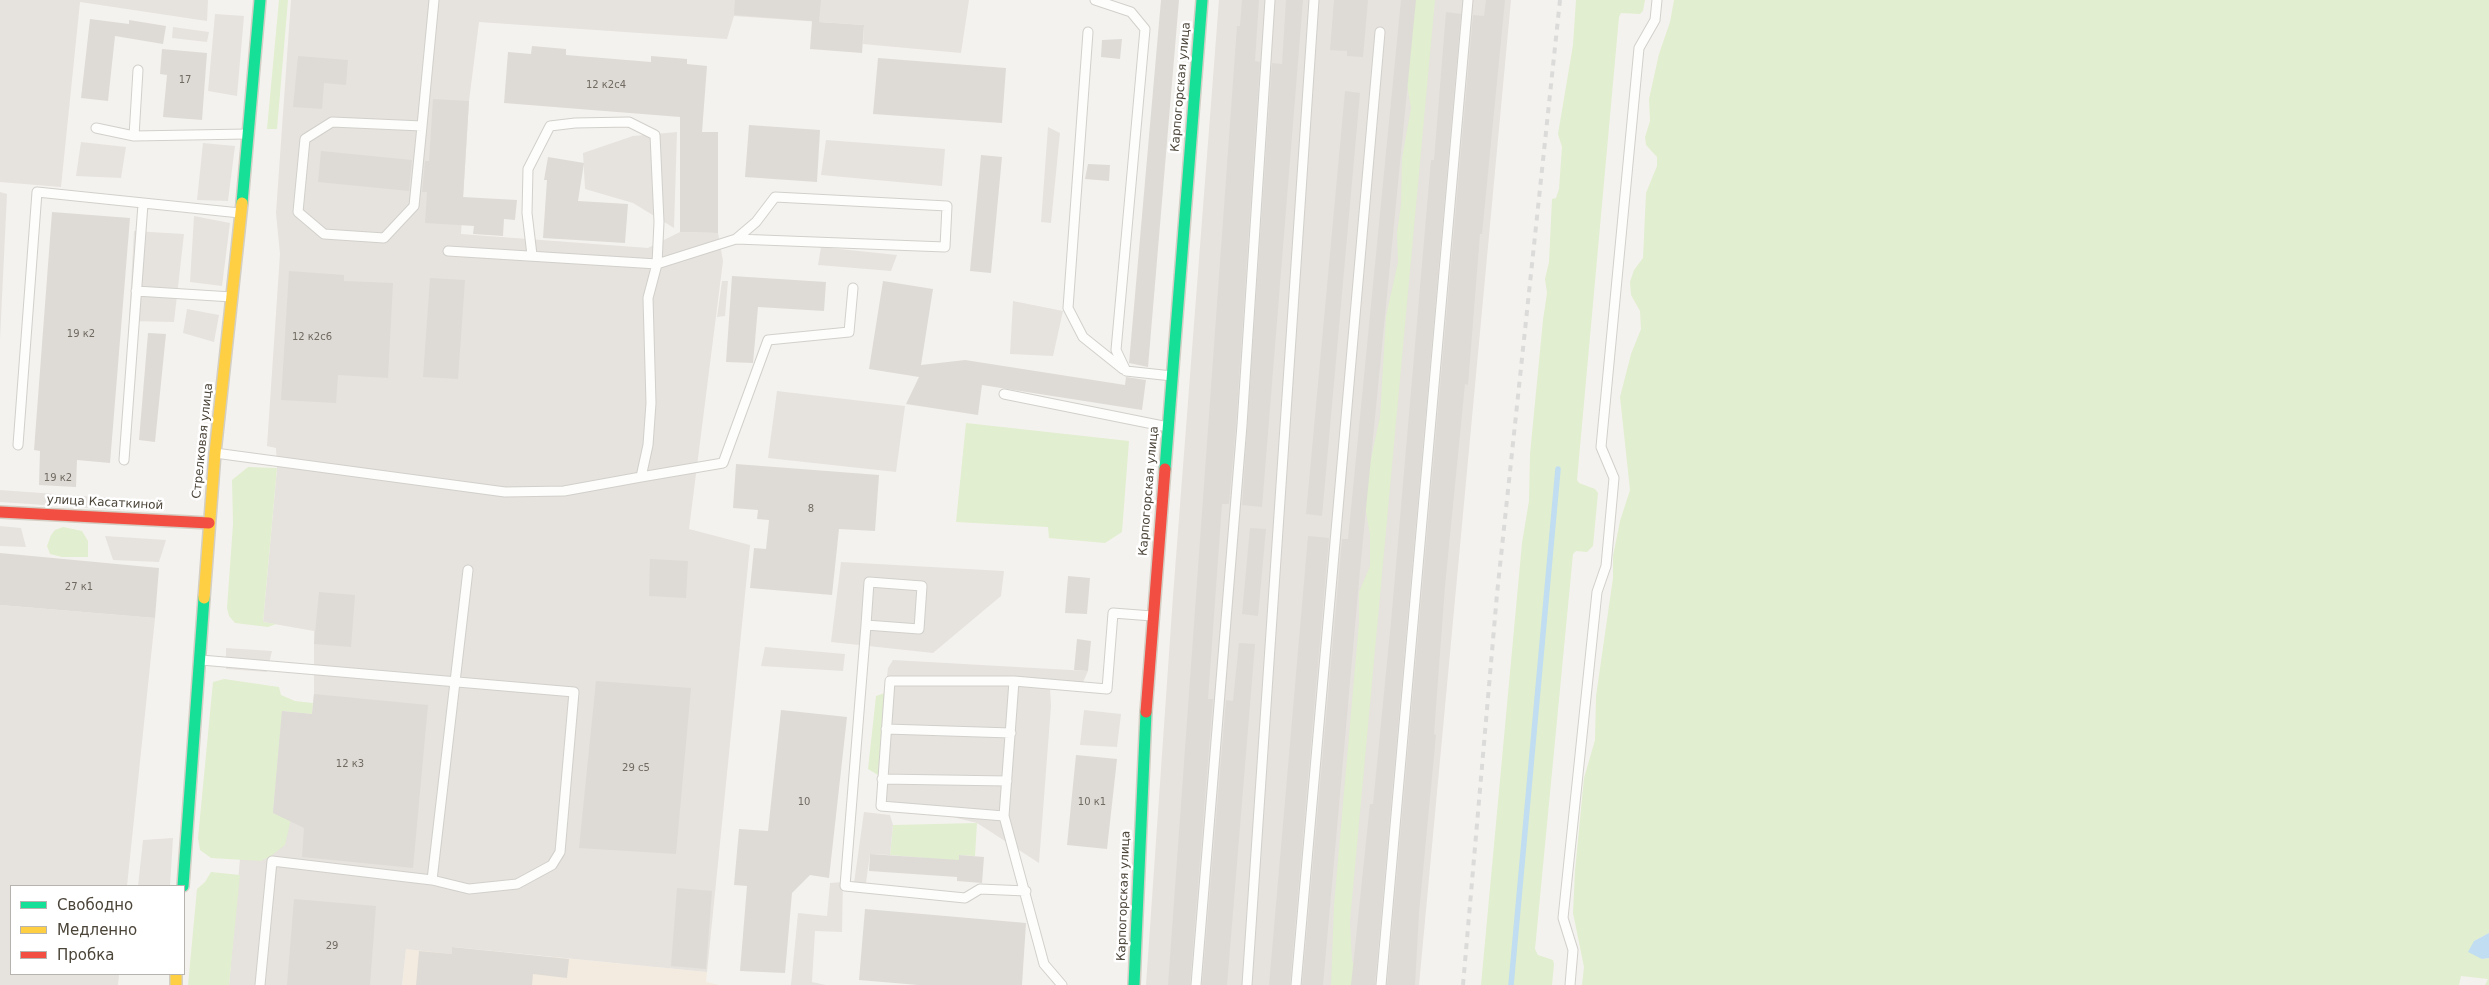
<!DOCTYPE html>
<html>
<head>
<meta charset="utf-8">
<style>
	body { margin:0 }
	#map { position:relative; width:2489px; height:985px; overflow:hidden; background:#f4f2ee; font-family:"DejaVu Sans",sans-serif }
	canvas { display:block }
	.legend { position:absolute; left:10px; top:885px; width:175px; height:90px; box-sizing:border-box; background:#fff; border:1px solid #b7b4b0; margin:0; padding:6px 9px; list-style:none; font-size:15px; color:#4b4439 }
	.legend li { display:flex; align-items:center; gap:10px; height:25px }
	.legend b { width:25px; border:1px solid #b7b4b0 }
</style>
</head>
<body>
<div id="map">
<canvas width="2489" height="985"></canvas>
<ul class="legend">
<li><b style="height:6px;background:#16e098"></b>Свободно</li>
<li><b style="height:6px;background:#ffcf43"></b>Медленно</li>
<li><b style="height:6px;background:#f24e42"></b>Пробка</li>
</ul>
</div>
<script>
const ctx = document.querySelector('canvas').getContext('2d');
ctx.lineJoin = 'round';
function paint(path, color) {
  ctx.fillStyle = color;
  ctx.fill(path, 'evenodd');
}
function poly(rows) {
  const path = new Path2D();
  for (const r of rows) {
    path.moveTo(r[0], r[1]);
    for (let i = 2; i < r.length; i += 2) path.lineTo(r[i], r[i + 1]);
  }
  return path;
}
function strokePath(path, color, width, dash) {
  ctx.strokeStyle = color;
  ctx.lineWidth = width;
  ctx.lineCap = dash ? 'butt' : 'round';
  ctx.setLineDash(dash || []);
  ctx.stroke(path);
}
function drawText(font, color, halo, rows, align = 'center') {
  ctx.font = font + ' "DejaVu Sans",sans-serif';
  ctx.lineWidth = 5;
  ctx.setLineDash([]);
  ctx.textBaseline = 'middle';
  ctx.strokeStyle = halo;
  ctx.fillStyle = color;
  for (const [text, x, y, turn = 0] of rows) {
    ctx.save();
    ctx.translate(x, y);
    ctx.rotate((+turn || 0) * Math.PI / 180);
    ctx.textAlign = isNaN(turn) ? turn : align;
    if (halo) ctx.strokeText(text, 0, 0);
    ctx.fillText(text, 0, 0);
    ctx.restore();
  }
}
paint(poly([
	[452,947,707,972,706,982,720,985,402,985,406,949]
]), '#f3ebdf');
paint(poly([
	[0,0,208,0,207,21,80,2,61,187,0,182],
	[291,0,969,0,961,53,863,44,864,25,734,16,727,39,479,22,469,101,461,234,648,248,680,232,718,233,723,261,689,529,750,545,707,972,453,947,452,954,406,949,402,985,229,985,243,824,282,711,312,714,314,694,314,631,263,622,277,468,276,448,267,446,280,254,276,213],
	[1219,0,1511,0,1419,985,1146,985,1173,596],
	[0,605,155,618,127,886,11,886,11,974,119,975,118,985,0,985]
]), '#e6e2de');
paint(poly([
	[279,0,288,0,277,129,267,129],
	[1410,0,1435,0,1350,921,1352,960,1362,985,1331,985,1334,905,1359,622,1359,592,1370,566,1370,535,1365,506,1367,477,1380,417,1386,316,1398,262,1397,233,1401,204,1402,158,1411,108,1406,79],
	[1576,0,1645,0,1643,11,1640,14,1621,13,1619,17,1577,480,1579,483,1595,489,1598,493,1593,546,1587,552,1576,551,1573,554,1535,949,1538,955,1553,960,1554,964,1552,985,1481,985,1522,543,1529,501,1530,454,1543,320,1547,293,1545,279,1549,262,1552,199,1556,198,1559,189,1562,147,1558,134,1573,45],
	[1674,0,2489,0,2489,933,2474,941,2482,959,2489,958,2489,985,2485,985,2488,979,2461,976,2459,985,1582,985,1584,967,1573,913,1575,871,1584,778,1595,740,1596,696,1613,578,1613,556,1620,521,1630,490,1620,397,1631,354,1641,329,1640,311,1631,295,1630,282,1634,270,1643,258,1646,193,1657,166,1657,157,1646,145,1645,137,1650,121,1649,99,1659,54,1670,22],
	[966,423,1129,441,1122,532,1105,543,1049,538,1048,527,956,522],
	[248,467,277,468,263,622,276,624,268,627,235,623,229,616,227,608,233,524,232,480],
	[63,527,82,531,88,541,88,557,62,557,50,554,47,546,51,535,55,530],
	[224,679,279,687,281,695,295,701,313,703,312,714,282,711,273,813,291,815,291,819,285,845,271,856,261,861,211,858,200,850,198,838,213,682],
	[885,693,878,775,868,769,876,696],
	[977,823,975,856,959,855,959,861,890,855,893,825],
	[211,872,240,875,229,985,188,985,197,889,205,882]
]), '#e1eecf');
paint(poly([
	[107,0,203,0,203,14],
	[538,0,646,0,646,10],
	[353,2,420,11,413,55,352,50],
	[215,14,244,16,237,96,208,91],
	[173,27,209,32,207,42,172,38],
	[1048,127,1060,133,1051,223,1041,222],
	[677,132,674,228,633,203,585,189,583,153,633,136],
	[826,140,945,149,942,186,821,175],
	[81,142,126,147,121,178,76,176],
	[203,143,235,146,228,201,197,200],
	[291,187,403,206,395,256,289,249],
	[0,192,7,194,0,339],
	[194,216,230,223,222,286,190,282],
	[134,231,184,234,174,322,129,321],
	[821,247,897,255,891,271,818,265],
	[722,281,728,281,725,316,717,317],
	[1013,301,1063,311,1053,356,1010,354],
	[187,309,219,315,214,342,183,333],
	[777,391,905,406,896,472,768,458],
	[0,490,124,499,120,510,0,502],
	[299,490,580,527,625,578,615,612,571,605,567,626,482,626,457,843,434,696,364,688,361,586,292,552],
	[0,526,21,528,26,547,0,546],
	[105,536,166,540,159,562,113,560],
	[841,562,1004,571,1001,596,933,653,831,642],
	[765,647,845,654,843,671,761,666],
	[226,648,272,651,267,672,226,669],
	[893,660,1088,671,1081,687,1050,687,1051,706,1039,863,977,823,880,799,878,775,885,693,888,668],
	[1084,710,1121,714,1117,747,1080,745],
	[81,758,103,770,93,866,73,867],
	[864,812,890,815,893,825,890,855,870,854,866,883,854,883],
	[173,838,170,886,138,886,143,840],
	[843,882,842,932,815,931,812,982,826,985,791,985,798,913,827,916,830,883],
	[531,916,662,927,659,959,530,946],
	[11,952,11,974,60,974,60,985,0,985,0,953]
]), '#e6e3df');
paint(poly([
	[2489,933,2489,958,2482,959,2468,952,2474,941]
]), '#c0ddf1');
strokePath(poly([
	[1511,985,1558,469]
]), '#c0ddf1', 5.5);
paint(poly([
	[735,0,821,0,819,22,864,25,862,53,810,49,812,21,734,15],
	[1161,0,1179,0,1148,367,1129,363],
	[1242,0,1259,0,1255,61,1260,62,1236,425,1229,504,1222,504,1208,699,1213,699,1190,985,1168,985,1237,26,1240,26],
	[1286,0,1303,0,1262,507,1242,505,1272,63,1282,64],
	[1334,0,1368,0,1363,57,1347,56,1347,51,1330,50],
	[1401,0,1416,0,1360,570,1323,985,1302,985,1342,539,1348,539],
	[1486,0,1505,0,1482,234,1480,234,1468,385,1465,384,1445,586,1434,734,1436,735,1419,913,1415,985,1387,985,1473,15,1484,16],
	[1446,12,1461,14,1375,985,1351,985,1370,804,1373,804,1391,622,1431,160,1434,160],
	[90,19,129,24,129,20,166,26,163,44,115,36,108,101,81,98],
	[1122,39,1120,59,1101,57,1102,40],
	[532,46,566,49,566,55,651,62,651,56,687,59,687,64,707,66,702,132,718,132,718,233,680,232,680,117,504,103,508,52,531,54],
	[162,49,207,53,202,120,163,117,167,75,160,74],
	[298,56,348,60,346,85,324,83,322,109,293,107],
	[878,58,1006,68,1002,123,873,114],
	[1345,91,1360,93,1322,516,1306,514],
	[433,99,469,101,463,197,517,200,515,220,504,219,503,236,473,234,474,226,425,223,427,192,422,192,425,161,429,161],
	[749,125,820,130,817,182,745,177],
	[321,151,412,160,409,191,318,182],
	[981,155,1002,157,991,273,970,271],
	[548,157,584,163,578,201,628,204,625,243,543,238,547,180,544,180],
	[1088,164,1110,165,1109,181,1085,179],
	[52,212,130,218,110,463,77,460,76,487,39,485,40,451,34,450],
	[289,271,344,275,344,281,393,283,388,378,338,375,336,403,281,400],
	[732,276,826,282,824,311,758,307,753,363,726,362],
	[430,278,465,280,458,379,423,377],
	[883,281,933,289,921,365,965,360,1125,385,1126,377,1146,380,1142,410,982,385,978,415,906,404,919,377,869,369],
	[148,333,166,334,155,442,139,440],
	[736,464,879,475,875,531,839,529,832,595,750,588,754,548,766,549,769,520,757,519,758,510,733,508],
	[1250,528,1266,529,1258,616,1242,614],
	[1308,536,1329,538,1290,985,1269,985],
	[0,553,159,568,155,618,0,605],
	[650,559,688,561,686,598,649,596],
	[1068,576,1090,578,1087,614,1065,613],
	[319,592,355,595,351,647,314,644],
	[1077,639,1091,641,1088,671,1074,670],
	[1239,643,1255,644,1227,985,1202,985,1226,700,1233,701],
	[596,681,691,688,676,854,579,848],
	[314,694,428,705,413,868,302,857,304,828,273,813,282,711,312,714],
	[781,710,847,717,829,878,810,875,792,893,785,973,740,971,747,886,734,885,739,829,768,831],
	[1076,755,1117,759,1107,849,1067,845],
	[870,854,959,860,959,855,984,857,982,883,957,881,957,877,869,871],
	[677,888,712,891,706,969,671,966],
	[294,899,376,906,370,985,287,985],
	[865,909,1026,923,1022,985,918,985,859,980],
	[452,947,569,959,567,978,533,974,532,985,416,985,419,951,452,954]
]), '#dedbd6');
const lane = poly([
	[1095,0,1131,12,1145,29,1116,350,1126,371,1172,376],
	[1088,32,1068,308,1083,337,1123,369],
	[422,126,332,122,305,139,298,212,324,234,384,238,414,206,422,126,434,0],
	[96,128,134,136,247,134],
	[134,136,138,70],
	[448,251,657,264,736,239,945,247,947,206,775,197,756,222,736,239],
	[136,291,232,297],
	[1004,394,1168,427],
	[18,445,37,192,240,213],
	[215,453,505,492,564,491,641,477,648,445,651,403,648,298,657,264,659,222,655,135,629,122,575,123,550,126,528,169,527,213,532,255],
	[124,460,143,204],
	[641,477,723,463,768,340,849,332,853,288],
	[866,625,919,629,922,586,869,582,866,625,845,886,965,898,980,889,1026,891],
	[201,660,574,692,560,852,552,865,517,884,469,889,432,880,272,861,260,985],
	[1014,681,1004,816,1044,964,1062,985],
	[886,729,1011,733],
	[882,779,1007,781],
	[1004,816,881,806,890,681,1014,681,1107,689,1113,613,1152,616],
	[432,880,468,570],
	[1196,985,1242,425,1270,0],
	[1247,985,1314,0],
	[1296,985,1380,32],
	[1381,985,1468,0],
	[1570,985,1573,950,1563,918,1597,592,1606,566,1614,478,1601,447,1639,48,1655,20,1657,0]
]);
const fast = poly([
	[242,203,260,0],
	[1165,469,1202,0],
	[183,886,204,598],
	[1134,985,1146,712]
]);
const slow = poly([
	[204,598,215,453,242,203],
	[176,974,176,985]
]);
const jam = poly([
	[0,512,209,523],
	[1146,712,1165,469]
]);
strokePath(lane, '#d2d0cb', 11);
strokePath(fast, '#d3cfc5', 14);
strokePath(slow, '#d3cfc5', 14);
strokePath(jam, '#d3cfc5', 14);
strokePath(lane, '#fdfdfc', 9);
strokePath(fast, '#16e098', 11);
strokePath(slow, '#ffcf43', 11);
strokePath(jam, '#f24e42', 11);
strokePath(poly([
	[1463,985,1497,594,1560,0]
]), '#dbdbda', 4, [6, 6]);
drawText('10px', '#706a61', null, [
	["17",185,80],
	["12 к2с4",606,85],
	["19 к2",81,334],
	["12 к2с6",312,337],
	["19 к2",58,478],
	["8",811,509],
	["27 к1",79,587],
	["12 к3",350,764],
	["29 с5",636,768],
	["10",804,802],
	["10 к1",1092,802],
	["29",332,946]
]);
drawText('12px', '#4b4439', '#fff', [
	["Карпогорская улица",1181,87,-85],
	["Стрелковая улица",203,441,-84],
	["Карпогорская улица",1149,491,-85],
	["улица Касаткиной",105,503,3],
	["Карпогорская улица",1124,896,-88]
]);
</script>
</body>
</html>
